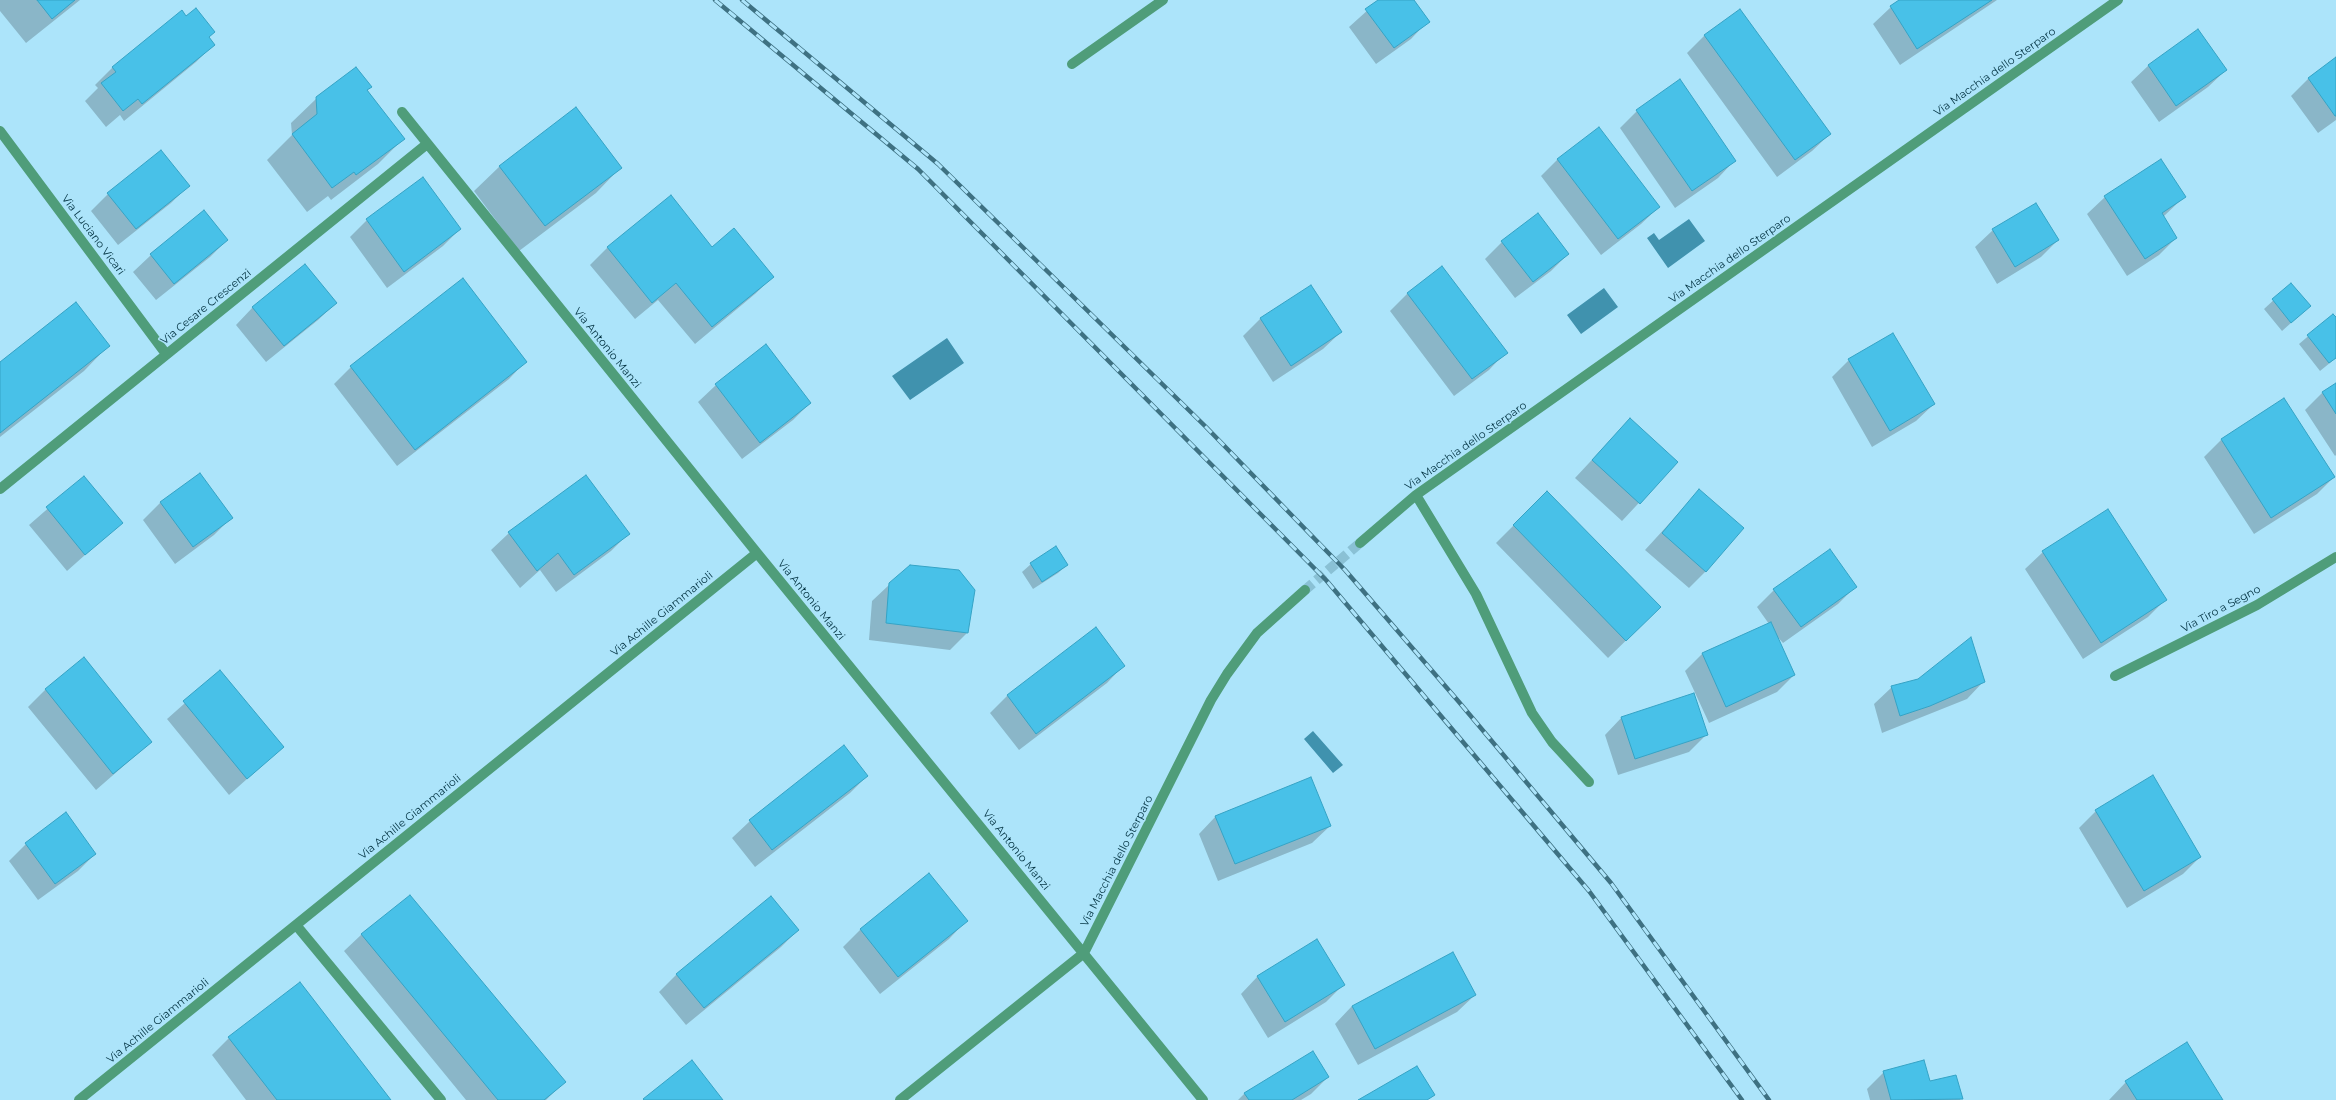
<!DOCTYPE html>
<html>
<head>
<meta charset="utf-8">
<style>
	body { margin:0 }
	canvas { display:block; background:#ace4fa }
</style>
</head>
<body>
<canvas width="2336" height="1100"></canvas>
<script>
const ctx = document.querySelector('canvas').getContext('2d');
ctx.lineJoin = 'round';
function paint(path, color) {
  ctx.fillStyle = color;
  ctx.fill(path, 'evenodd');
}
function poly(rows) {
  const path = new Path2D();
  for (const r of rows) {
    path.moveTo(r[0], r[1]);
    for (let i = 2; i < r.length; i += 2) path.lineTo(r[i], r[i + 1]);
  }
  return path;
}
function strokePath(path, color, width, dash) {
  ctx.strokeStyle = color;
  ctx.lineWidth = width;
  ctx.lineCap = dash ? 'butt' : 'round';
  ctx.setLineDash(dash || []);
  ctx.stroke(path);
}
function drawText(font, color, halo, rows, align = 'center') {
  ctx.font = font + ' Montserrat,sans-serif';
  ctx.lineWidth = 3;
  ctx.setLineDash([]);
  ctx.textBaseline = 'middle';
  ctx.strokeStyle = halo;
  ctx.fillStyle = color;
  for (const [text, x, y, turn = 0] of rows) {
    ctx.save();
    ctx.translate(x, y);
    ctx.rotate((+turn || 0) * Math.PI / 180);
    ctx.textAlign = isNaN(turn) ? turn : align;
    if (halo) ctx.strokeText(text, 0, 0);
    ctx.fillText(text, 0, 0);
    ctx.restore();
  }
}
paint(poly([
	[1689,219,1705,241,1668,268,1647,238,1654,233,1659,240],
	[1604,288,1618,307,1581,334,1567,315],
	[947,338,964,363,910,400,892,376],
	[1313,731,1343,765,1333,773,1304,739]
]), '#4092ae');
paint(poly([
	[0,0,80,0,26,43,0,11],
	[1379,0,1413,0,1428,21,1411,39,1376,64,1349,27],
	[1901,0,1997,0,1900,65,1873,24,1891,7],
	[1740,10,1830,134,1812,151,1777,177,1687,53,1704,36],
	[181,12,213,45,196,62,124,121,120,115,106,127,85,101,98,88,95,85,112,68],
	[2336,59,2336,120,2318,133,2291,96,2308,79],
	[2149,65,2226,70,2208,87,2159,122,2131,82],
	[370,87,367,90,403,139,378,164,331,200,328,196,307,212,267,160,292,135,291,123,317,98],
	[1637,111,1735,160,1718,178,1675,208,1620,128],
	[1558,159,1659,207,1641,224,1601,255,1541,176],
	[500,166,621,167,596,193,519,251,474,191],
	[189,185,171,203,118,245,91,211,108,194],
	[671,196,712,248,773,277,755,294,695,344,658,300,635,319,590,265,607,248],
	[2105,197,2184,197,2163,217,2176,238,2159,255,2127,276,2087,214],
	[2036,204,2058,240,2041,257,1997,284,1975,247,1993,230],
	[367,220,460,229,443,246,387,288,350,237],
	[227,240,210,257,156,300,133,272,151,255],
	[1502,242,1568,254,1551,271,1515,298,1485,259],
	[1442,267,1506,352,1489,370,1454,396,1390,311,1407,294],
	[463,280,526,361,509,379,397,466,334,384,351,367],
	[2291,284,2310,306,2282,331,2264,309],
	[1311,286,1341,332,1323,349,1273,382,1243,336,1260,319],
	[336,303,318,320,266,362,236,325,253,307],
	[2333,315,2336,319,2336,358,2320,371,2299,344],
	[109,345,84,371,0,437,0,364],
	[1849,360,1934,404,1916,421,1872,447,1832,377],
	[2336,384,2336,455,2335,456,2305,410,2322,393],
	[716,385,810,403,793,420,742,459,698,402],
	[1630,419,1677,462,1622,521,1575,478],
	[2221,440,2334,477,2317,494,2254,534,2204,457],
	[199,474,231,518,214,535,175,564,143,520,160,503],
	[586,476,628,534,611,551,556,592,540,570,520,588,491,550,509,533],
	[84,477,121,523,67,571,29,525],
	[1699,491,1706,571,1689,588,1645,550],
	[1547,492,1643,624,1608,658,1496,543],
	[2108,510,2165,600,2148,617,2083,659,2025,569,2043,552],
	[1031,564,1067,565,1058,573,1033,589,1022,572],
	[890,584,967,633,950,650,869,640,872,601],
	[1856,586,1838,604,1783,643,1775,634,1794,675,1777,692,1709,723,1685,671,1702,654,1769,624,1757,607,1774,590],
	[84,659,151,742,96,790,28,707,45,690],
	[1124,665,1107,683,1019,750,990,713,1007,696],
	[220,672,283,747,229,795,167,719],
	[1984,681,1967,699,1882,733,1874,704,1892,687],
	[1622,717,1707,734,1689,752,1618,775,1605,735],
	[867,776,850,793,755,867,732,838,750,821],
	[2096,811,2200,857,2183,874,2127,908,2079,828],
	[1216,816,1330,826,1312,843,1218,881,1199,834],
	[26,844,95,854,78,871,38,900,9,861],
	[771,897,798,930,781,947,686,1025,659,992,676,975],
	[966,921,949,939,880,994,843,947,861,929],
	[362,934,564,1082,546,1100,466,1100,344,951],
	[1258,976,1343,985,1326,1002,1268,1038,1241,994],
	[1475,995,1457,1012,1358,1065,1335,1024,1352,1006],
	[229,1038,390,1100,246,1100,212,1055],
	[2187,1043,2222,1100,2109,1100,2126,1082],
	[1884,1072,1929,1082,1961,1098,1960,1100,1870,1100,1867,1089],
	[1328,1077,1311,1094,1301,1100,1238,1100,1245,1093]
]), '#0003');
const building = poly([
	[37,0,75,0,52,19,37,0],
	[1378,0,1414,0,1430,22,1394,48,1365,9,1378,0],
	[1899,0,1992,0,1917,49,1890,6,1899,0],
	[196,8,215,32,209,37,215,45,142,104,138,99,123,111,101,83,116,72,112,67,182,10,186,16,196,8],
	[1740,9,1831,134,1795,160,1704,35,1740,9],
	[2198,29,2227,70,2176,106,2148,65,2198,29],
	[2336,57,2336,116,2335,116,2308,78,2336,57],
	[356,67,372,87,367,90,405,139,356,175,354,172,332,188,292,134,317,114,316,97,356,67],
	[1680,79,1736,161,1692,191,1636,110,1680,79],
	[576,107,622,168,545,226,499,166,576,107],
	[1599,127,1660,207,1618,239,1557,159,1599,127],
	[161,150,190,186,136,229,107,193,161,150],
	[2161,159,2186,197,2162,213,2177,238,2145,259,2104,196,2161,159],
	[423,177,461,229,404,272,366,219,423,177],
	[671,195,712,247,734,228,774,277,712,327,676,283,652,303,607,247,671,195],
	[2036,203,2059,240,2015,267,1992,229,2036,203],
	[204,210,228,240,174,284,150,254,204,210],
	[1538,213,1569,254,1533,282,1501,241,1538,213],
	[305,264,337,303,284,346,252,307,305,264],
	[1442,266,1508,353,1472,379,1407,293,1442,266],
	[463,278,527,362,415,450,350,366,463,278],
	[2291,283,2311,306,2291,323,2272,299,2291,283],
	[1311,285,1342,332,1291,366,1260,318,1311,285],
	[76,302,110,346,0,433,0,362,76,302],
	[2333,314,2336,317,2336,358,2329,363,2307,335,2333,314],
	[1893,333,1935,404,1890,431,1848,359,1893,333],
	[766,344,811,403,760,443,715,384,766,344],
	[2336,383,2336,414,2322,392,2336,383],
	[2284,398,2335,477,2271,518,2221,439,2284,398],
	[1630,418,1678,462,1640,504,1592,460,1630,418],
	[200,473,233,518,193,547,160,502,200,473],
	[586,475,630,534,574,575,558,553,537,571,508,532,586,475],
	[84,476,123,523,85,555,46,507,84,476],
	[1699,489,1744,528,1706,572,1662,533,1699,489],
	[1547,491,1661,607,1626,641,1513,525,1547,491],
	[2108,509,2167,600,2101,643,2042,551,2108,509],
	[1056,546,1068,565,1042,582,1030,563,1056,546],
	[1830,549,1857,587,1801,627,1773,589,1830,549],
	[910,565,959,570,975,590,968,633,886,623,889,583,910,565],
	[1771,622,1795,675,1726,707,1702,653,1771,622],
	[1096,627,1125,666,1036,734,1007,695,1096,627],
	[1971,637,1985,682,1930,706,1900,716,1891,686,1918,679,1971,637],
	[84,657,152,742,113,774,45,689,84,657],
	[220,670,284,747,247,779,183,701,220,670],
	[1694,693,1708,735,1635,759,1621,717,1694,693],
	[844,745,868,776,772,850,749,820,844,745],
	[2153,775,2201,857,2144,891,2095,810,2153,775],
	[1311,777,1331,826,1235,864,1215,816,1311,777],
	[66,812,96,854,55,884,25,843,66,812],
	[929,873,968,921,898,977,860,929,929,873],
	[410,895,566,1082,544,1100,498,1100,361,934,410,895],
	[771,896,799,930,704,1008,676,974,771,896],
	[1317,939,1345,985,1285,1022,1257,976,1317,939],
	[1453,952,1476,995,1375,1049,1352,1006,1453,952],
	[300,982,391,1100,277,1100,228,1037,300,982],
	[2187,1042,2223,1100,2137,1100,2125,1081,2187,1042],
	[1313,1051,1329,1077,1292,1100,1249,1100,1244,1093,1313,1051],
	[692,1060,723,1100,644,1100,643,1099,692,1060],
	[1924,1060,1930,1081,1956,1075,1963,1099,1891,1100,1883,1071,1924,1060],
	[1417,1066,1435,1095,1427,1100,1358,1100,1417,1066]
]);
paint(building, '#48c1e8');
strokePath(building, '#35a3c5', 1);
strokePath(poly([
	[1305,590,1360,543]
]), '#8ac1d5', 10, [10, 5]);
strokePath(poly([
	[1072,64,1163,0],
	[402,112,757,553,1203,1100],
	[0,131,166,354],
	[0,489,427,144],
	[1416,495,1476,594,1532,713,1552,742,1589,782],
	[1360,543,1416,495,2118,0],
	[2115,676,2257,605,2336,557],
	[296,925,441,1100],
	[79,1100,757,553],
	[900,1100,1084,953,1211,700,1227,674,1257,633,1305,590]
]), '#4f9d7a', 10);
const rail = poly([
	[715,0,918,169,1326,580,1589,891,1742,1100],
	[742,0,938,164,1206,427,1345,570,1459,702,1611,883,1769,1100]
]);
strokePath(rail, '#3e7182', 4.5);
strokePath(rail, '#ace4fa', 3, [9]);
drawText('11px', '#033342', '#ace4fa', [
	["Via Macchia dello Sterparo",1995,72,-35],
	["Via Luciano Vicari",93,235,53],
	["Via Macchia dello Sterparo",1730,259,-35],
	["Via Cesare Crescenzi",206,307,-39],
	["Via Antonio Manzi",607,348,51],
	["Via Macchia dello Sterparo",1466,446,-35],
	["Via Antonio Manzi",811,600,51],
	["Via Tiro a Segno",2221,609,-28],
	["Via Achille Giammarioli",662,614,-39],
	["Via Achille Giammarioli",410,817,-39],
	["Via Antonio Manzi",1016,850,51],
	["Via Macchia dello Sterparo",1117,861,-63],
	["Via Achille Giammarioli",158,1021,-39]
]);
</script>
</body>
</html>
